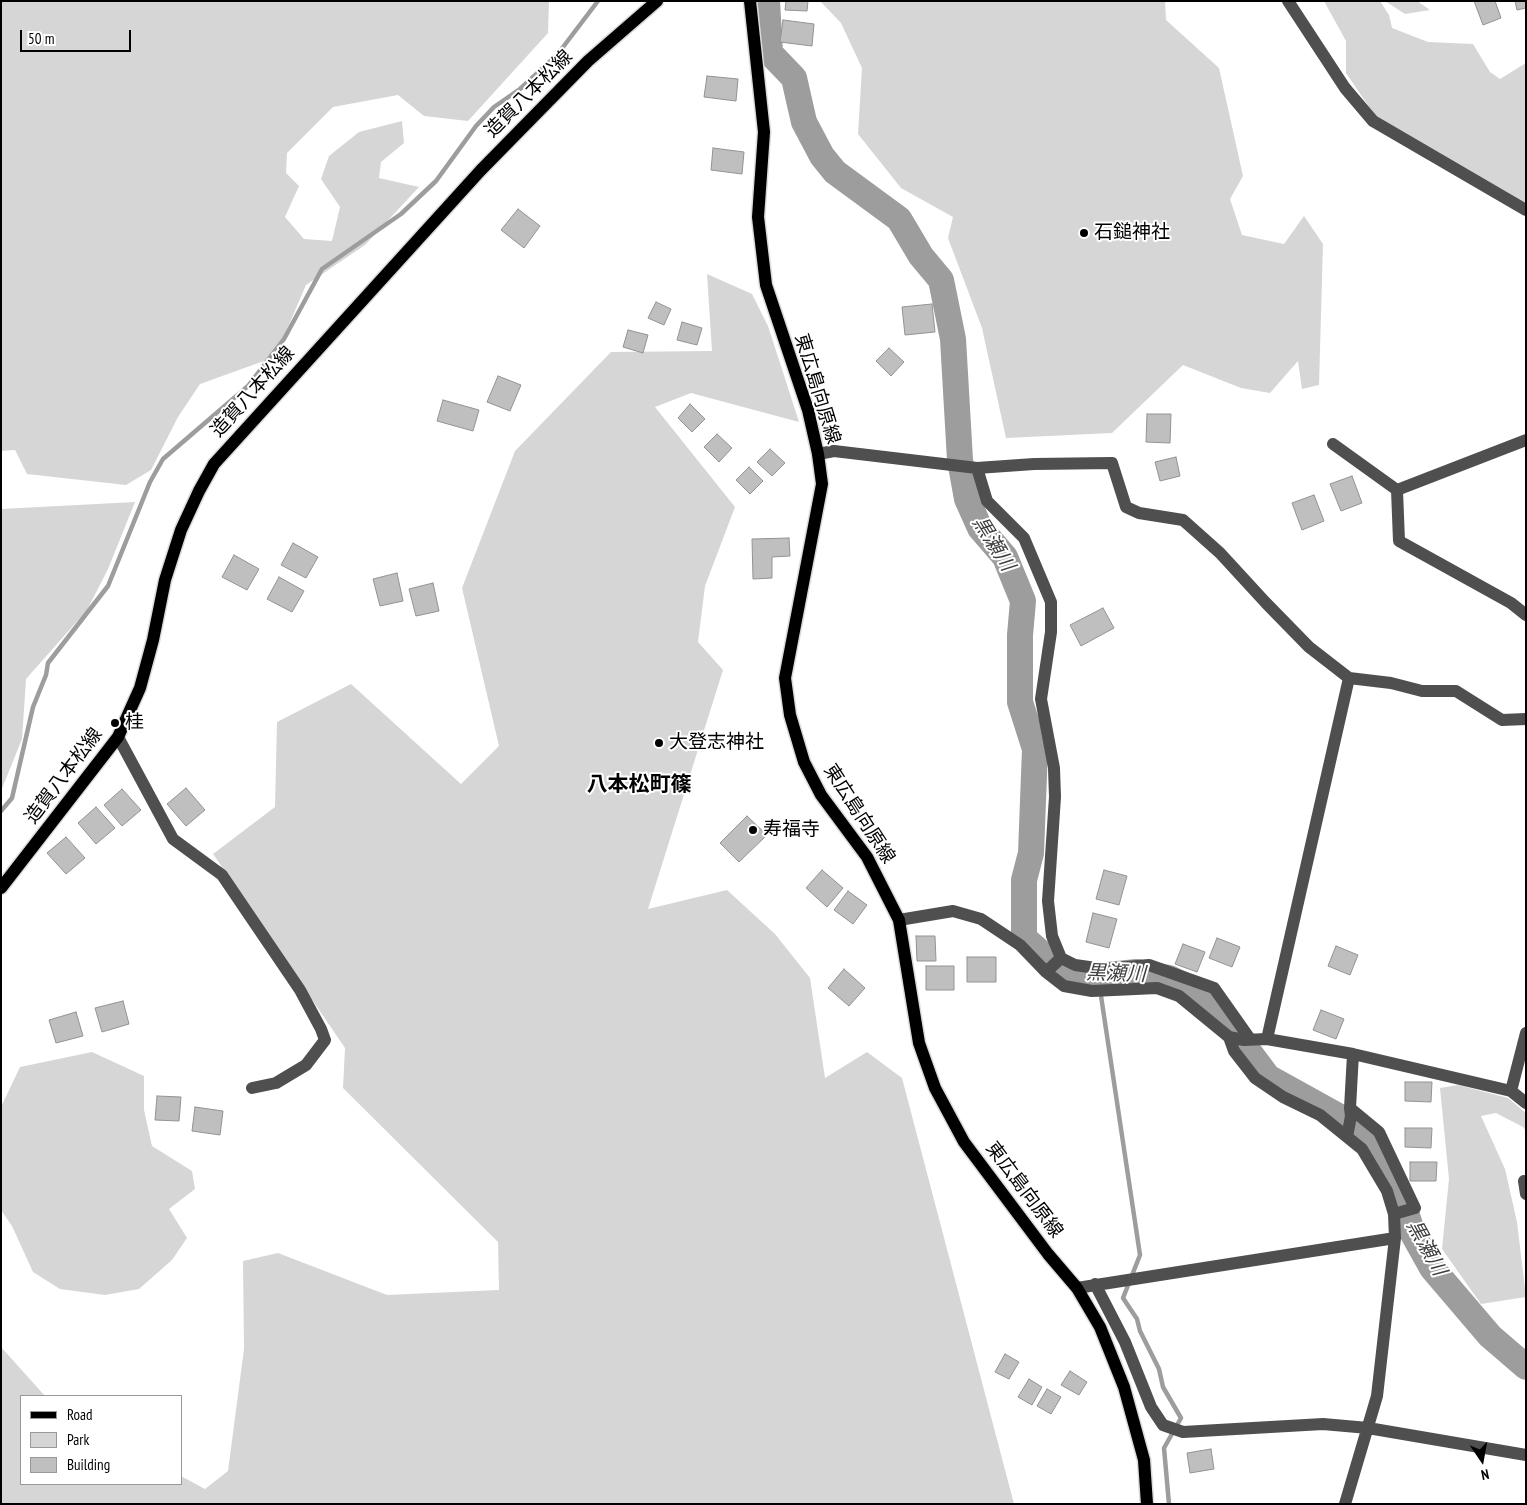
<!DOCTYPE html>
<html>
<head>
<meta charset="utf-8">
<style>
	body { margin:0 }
	#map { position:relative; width:1527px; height:1505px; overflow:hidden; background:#fff; font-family:"PT Sans Narrow",sans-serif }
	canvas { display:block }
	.frame { position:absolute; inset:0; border:2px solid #000; pointer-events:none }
	.legend { position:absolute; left:20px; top:1395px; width:162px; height:90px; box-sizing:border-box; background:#fff; border:1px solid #999; margin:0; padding:6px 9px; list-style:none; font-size:15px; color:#000 }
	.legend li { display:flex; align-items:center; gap:10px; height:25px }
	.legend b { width:25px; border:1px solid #999 }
	.north { position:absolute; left:1457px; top:1435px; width:50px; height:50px; -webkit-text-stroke:4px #fff; paint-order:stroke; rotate:168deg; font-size:14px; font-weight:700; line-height:20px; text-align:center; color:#000 }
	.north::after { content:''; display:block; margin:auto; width:18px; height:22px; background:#000; clip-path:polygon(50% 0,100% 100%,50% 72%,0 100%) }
	.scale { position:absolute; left:20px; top:30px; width:111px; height:22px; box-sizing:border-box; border:2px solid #000; border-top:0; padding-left:6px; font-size:15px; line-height:18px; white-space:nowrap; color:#000; -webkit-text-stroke:4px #fff; paint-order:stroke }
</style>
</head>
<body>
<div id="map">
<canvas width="1527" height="1505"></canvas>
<div class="frame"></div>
<ul class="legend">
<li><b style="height:6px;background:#000"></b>Road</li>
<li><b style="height:14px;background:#d6d6d6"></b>Park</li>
<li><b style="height:14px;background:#bfbfbf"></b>Building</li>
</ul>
<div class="north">N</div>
<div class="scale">50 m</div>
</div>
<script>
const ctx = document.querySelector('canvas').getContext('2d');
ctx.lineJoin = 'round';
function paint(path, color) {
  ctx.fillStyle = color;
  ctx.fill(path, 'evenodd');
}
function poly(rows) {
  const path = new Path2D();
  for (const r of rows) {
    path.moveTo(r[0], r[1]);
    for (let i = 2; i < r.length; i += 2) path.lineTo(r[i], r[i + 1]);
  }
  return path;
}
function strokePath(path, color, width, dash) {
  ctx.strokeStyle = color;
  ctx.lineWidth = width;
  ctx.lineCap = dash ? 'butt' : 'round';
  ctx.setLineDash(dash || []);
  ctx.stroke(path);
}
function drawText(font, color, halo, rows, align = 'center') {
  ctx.font = font + ' "PT Sans Narrow","Noto Sans JP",sans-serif';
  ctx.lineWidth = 4;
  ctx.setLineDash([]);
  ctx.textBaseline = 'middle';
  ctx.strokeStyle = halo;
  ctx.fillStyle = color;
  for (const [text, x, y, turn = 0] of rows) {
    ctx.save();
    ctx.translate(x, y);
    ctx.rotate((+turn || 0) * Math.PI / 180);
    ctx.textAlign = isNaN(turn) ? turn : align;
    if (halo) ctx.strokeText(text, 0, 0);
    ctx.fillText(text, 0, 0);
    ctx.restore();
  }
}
paint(poly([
	[1,1,549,1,548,33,468,121,424,116,398,95,333,107,287,153,286,173,299,186,285,217,304,239,332,241,340,207,321,179,329,156,359,132,402,121,404,143,381,162,379,178,419,187,365,245,306,285,275,357,200,384,178,417,151,470,126,485,27,474,15,450,1,451],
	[820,1,1165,1,1166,20,1219,68,1243,176,1230,199,1242,235,1284,244,1304,216,1323,244,1319,385,1302,389,1298,361,1270,393,1241,388,1183,365,1112,433,1006,438,982,328,948,238,953,217,901,188,858,134,862,68,841,23],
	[1324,1,1380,1,1389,15,1392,28,1428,42,1473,44,1490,72,1500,79,1526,63,1526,207,1378,120,1346,73,1346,41],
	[1385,1,1417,1,1430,10,1405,14],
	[707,274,752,294,768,326,799,422,691,393,655,407,735,507,705,586,698,642,723,670,648,909,727,890,775,934,810,978,825,1078,867,1052,902,1078,1014,1504,1,1504,1,1347,45,1396,21,1396,21,1484,181,1484,181,1476,205,1489,228,1471,244,1349,243,1261,278,1253,387,1295,499,1290,498,1242,343,1088,345,1048,213,854,275,807,277,722,351,684,461,784,499,746,462,588,515,451,611,352,712,351],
	[135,502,108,569,87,610,26,679,22,739,1,791,1,509],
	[92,1052,144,1076,144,1110,152,1146,192,1171,195,1189,169,1209,187,1238,172,1260,139,1289,105,1295,60,1289,33,1272,12,1226,1,1210,1,1107,20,1067],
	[1458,1085,1508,1098,1526,1113,1526,1131,1523,1127,1496,1113,1481,1116,1505,1169,1517,1222,1526,1297,1481,1304,1442,1249,1449,1179,1440,1088]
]), '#d6d6d6');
strokePath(poly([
	[1,811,12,798,33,707,46,675,48,663,108,586,150,482,163,459,248,386,284,339,322,269,401,214,436,181,476,126,494,107,520,89,557,55,598,1],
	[1098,976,1140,1255,1123,1298,1137,1319,1140,1331,1159,1369,1163,1387,1181,1418,1164,1448,1169,1504]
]), '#9d9d9d', 4.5);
strokePath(poly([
	[767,1,770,53,794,78,804,122,822,156,835,172,899,219,921,256,941,280,953,339,960,460,967,499,980,528,1005,557,1023,601,1020,635,1020,702,1035,749,1031,853,1024,880,1024,938,1062,971,1098,976,1137,972,1169,978,1204,995,1212,1001,1232,1030],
	[1247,1049,1268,1077,1360,1128,1401,1197,1413,1234,1432,1268,1490,1336,1526,1367]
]), '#9d9d9d', 26);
const building = poly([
	[786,1,808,1,807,11,785,10,786,1],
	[1474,1,1495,1,1501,18,1483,25,1474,1],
	[1515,1,1526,1,1526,8,1517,10,1515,1],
	[783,20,814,24,812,46,780,42,783,20],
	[707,76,738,79,736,101,704,97,707,76],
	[713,148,744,152,742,174,711,170,713,148],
	[518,209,540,226,524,248,501,230,518,209],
	[656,302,671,309,664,325,648,318,656,302],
	[932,304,935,332,905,335,902,307,932,304],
	[682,322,702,328,697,345,677,340,682,322],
	[628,330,648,335,643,353,623,347,628,330],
	[889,348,904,362,891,376,876,361,889,348],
	[498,376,521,385,510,411,487,402,498,376],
	[443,400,479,410,473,431,437,421,443,400],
	[690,404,705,419,692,432,678,418,690,404],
	[1147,414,1171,414,1170,443,1146,442,1147,414],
	[717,434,732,448,719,462,704,447,717,434],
	[770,449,785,463,772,476,757,462,770,449],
	[1176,457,1180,476,1160,481,1155,462,1176,457],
	[749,467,763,481,750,494,736,480,749,467],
	[1352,476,1362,503,1341,511,1330,484,1352,476],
	[1314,495,1324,521,1302,530,1292,503,1314,495],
	[789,538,790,556,772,557,772,578,753,579,752,539,789,538],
	[293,543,318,557,306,578,281,565,293,543],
	[234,555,259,569,247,590,222,577,234,555],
	[397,573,403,601,380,606,373,579,397,573],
	[279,577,304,591,292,612,267,599,279,577],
	[433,583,439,611,416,616,409,589,433,583],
	[1103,608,1114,628,1081,646,1070,625,1103,608],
	[186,788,205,810,186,826,167,804,186,788],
	[122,789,141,810,122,826,104,805,122,789],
	[96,807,115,828,96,844,78,823,96,807],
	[747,816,767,835,739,862,720,843,747,816],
	[66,837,85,858,66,874,47,853,66,837],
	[822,870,843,888,827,907,806,888,822,870],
	[1104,870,1127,876,1119,905,1096,899,1104,870],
	[848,891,867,905,853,924,834,910,848,891],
	[1093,913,1117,919,1109,948,1086,942,1093,913],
	[916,936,935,936,936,961,917,961,916,936],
	[1217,938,1240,947,1232,967,1209,958,1217,938],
	[1183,944,1205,952,1197,972,1175,964,1183,944],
	[1336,946,1358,955,1350,975,1328,966,1336,946],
	[967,957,996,957,996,982,967,982,967,957],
	[926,966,954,966,954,990,926,990,926,966],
	[844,969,865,988,849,1006,828,988,844,969],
	[123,1001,129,1024,102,1032,95,1008,123,1001],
	[1321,1010,1344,1019,1336,1039,1313,1030,1321,1010],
	[76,1012,83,1036,56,1043,49,1020,76,1012],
	[1405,1082,1432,1082,1431,1102,1405,1101,1405,1082],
	[157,1096,181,1097,179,1121,155,1120,157,1096],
	[195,1107,223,1111,220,1135,192,1131,195,1107],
	[1405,1128,1432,1128,1431,1148,1405,1147,1405,1128],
	[1410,1162,1437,1162,1436,1181,1410,1181,1410,1162],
	[1005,1354,1019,1362,1009,1379,995,1372,1005,1354],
	[1070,1371,1087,1382,1079,1395,1061,1385,1070,1371],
	[1029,1379,1042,1387,1032,1405,1018,1397,1029,1379],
	[1047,1389,1061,1397,1051,1414,1037,1406,1047,1389],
	[1211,1449,1214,1469,1190,1473,1187,1453,1211,1449]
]);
paint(building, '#bfbfbf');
strokePath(building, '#939393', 1);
const major = poly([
	[750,1,764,132,758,217,766,285,808,410,818,454,822,484,785,678,790,715,804,762,821,795,867,857,899,920,919,1043,935,1088,964,1142,1048,1254,1077,1288,1100,1327,1124,1387,1144,1460,1147,1504],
	[1,888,118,737,140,688,153,640,165,580,181,530,199,491,214,464,481,170,588,61,657,1]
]);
strokePath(major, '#dbdbdb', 15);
strokePath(poly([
	[1288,1,1345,88,1373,121,1526,210],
	[1333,444,1397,490,1526,440],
	[818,454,834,451,977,468,1034,464,1112,463,1126,507,1139,513,1183,520,1220,553,1266,603,1309,647,1349,678,1391,683,1422,691,1456,691,1502,720,1526,719],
	[977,468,987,501,1024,538,1051,602,1051,632,1041,699,1054,768,1055,797,1048,901,1052,936,1061,958,1046,972],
	[1397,490,1399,541,1511,603,1526,615],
	[118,737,173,839,222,875,300,990,321,1029,325,1040,306,1065,276,1083,252,1088],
	[899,920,953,911,981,919,1020,945,1046,972,1064,986,1092,991,1157,988,1179,996,1229,1037,1244,1040,1267,1039,1353,1054,1511,1091,1526,1103],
	[1061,958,1075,965,1103,969,1149,965,1214,988,1250,1039],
	[1229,1037,1234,1051,1255,1078,1283,1097,1320,1115,1362,1149,1387,1191,1394,1214,1395,1238,1377,1396,1345,1504],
	[1267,1039,1349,678],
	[1353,1054,1350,1108,1379,1132,1415,1208,1394,1214],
	[1511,1091,1526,1033],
	[1347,1137,1351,1116,1350,1108],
	[1524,1181,1526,1194],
	[1095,1284,1125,1342,1151,1407,1163,1425,1183,1432,1323,1424,1368,1428,1526,1455],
	[1077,1288,1395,1238]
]), '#4f4f4f', 12);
strokePath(major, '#000', 12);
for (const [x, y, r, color] of [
	[1084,233,5,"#000"],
	[115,723,5,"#000"],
	[659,743,5,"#000"],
	[753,830,5,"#000"]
]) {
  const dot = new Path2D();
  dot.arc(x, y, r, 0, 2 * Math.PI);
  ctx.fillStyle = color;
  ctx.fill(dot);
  strokePath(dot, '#fff', 2);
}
drawText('19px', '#000', '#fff', [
	["造賀八本松線",529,94,-45],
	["東広島向原線",817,389,73],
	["造賀八本松線",253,392,-48],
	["造賀八本松線",64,776,-53],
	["東広島向原線",859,814,57],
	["東広島向原線",1024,1190,53]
]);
drawText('19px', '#000', '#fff', [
	["石鎚神社",1094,233],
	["桂",125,723],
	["大登志神社",669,743],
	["寿福寺",763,830]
], 'left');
drawText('italic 20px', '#3e3e3e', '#fff', [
	["黒瀬川",993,544,58],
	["黒瀬川",1116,974,2],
	["黒瀬川",1426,1248,61]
]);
drawText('bold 21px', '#000', '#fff', [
	["八本松町篠",639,785]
]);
</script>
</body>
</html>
